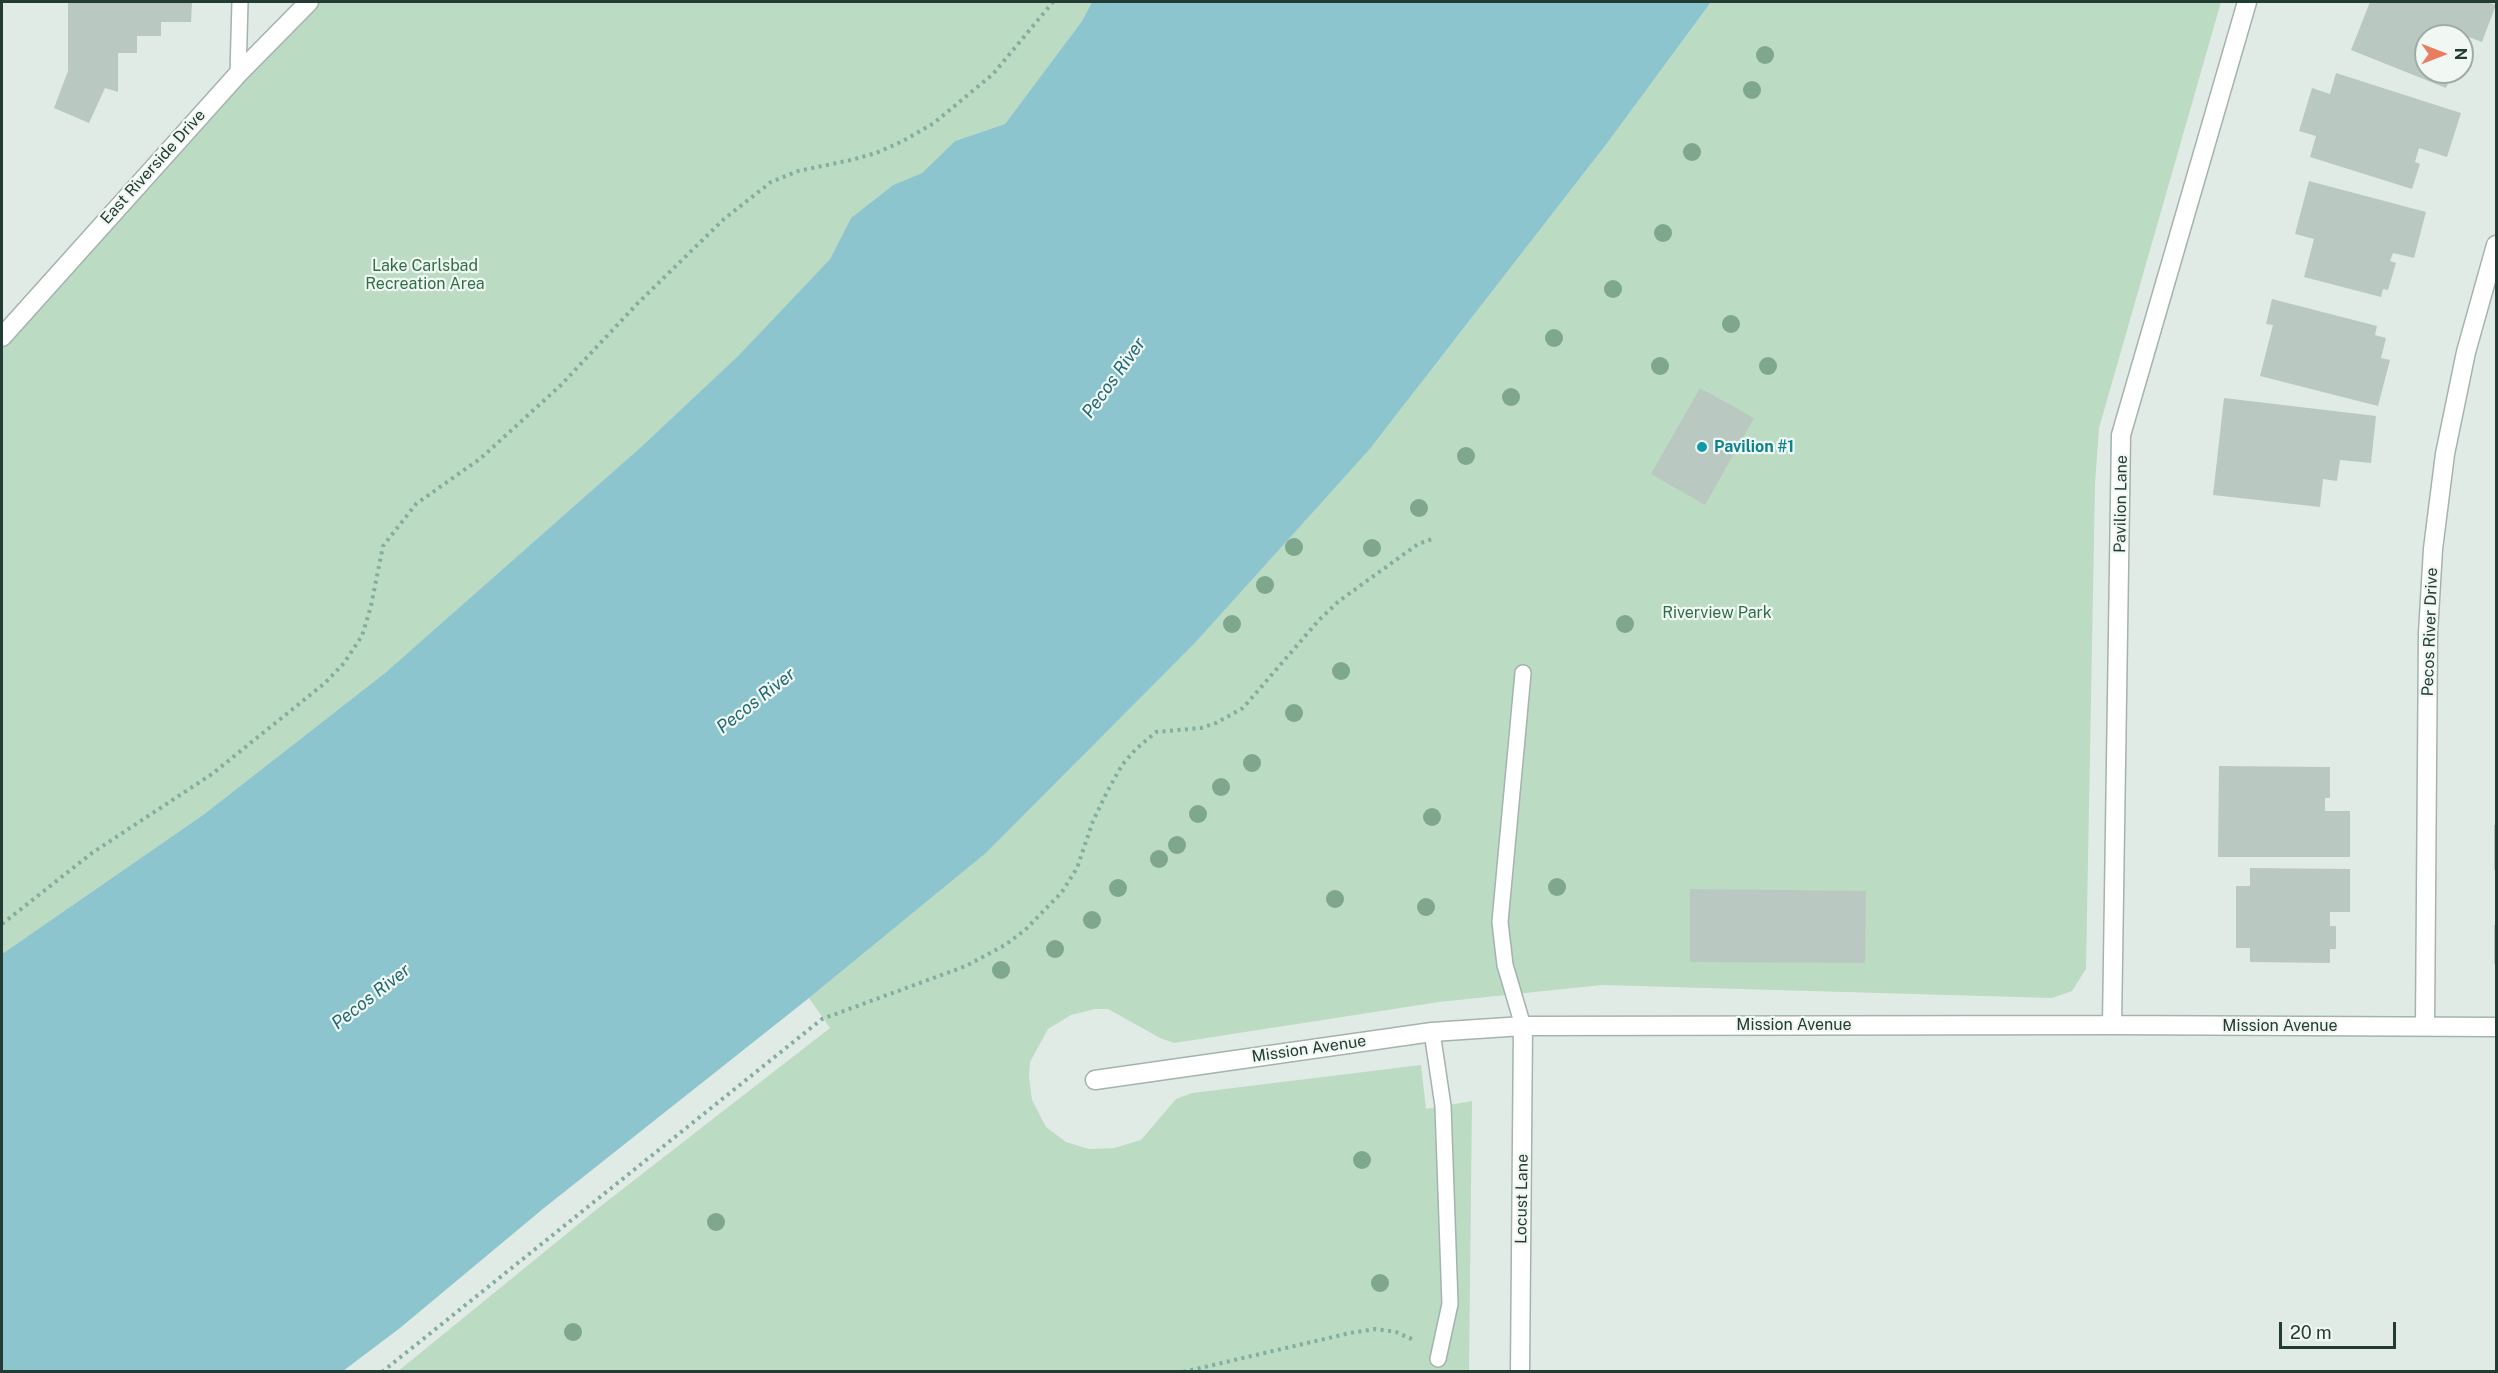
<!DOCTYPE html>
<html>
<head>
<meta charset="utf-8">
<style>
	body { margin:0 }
	#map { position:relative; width:2498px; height:1373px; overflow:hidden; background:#e1ebe6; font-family:"Public Sans",sans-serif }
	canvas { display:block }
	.frame { position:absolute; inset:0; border:3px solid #223b33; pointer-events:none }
	.north { position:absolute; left:2414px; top:24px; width:60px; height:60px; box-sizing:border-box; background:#f1f8f4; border:2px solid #9eaca7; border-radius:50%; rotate:90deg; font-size:16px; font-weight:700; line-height:24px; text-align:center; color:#223b33 }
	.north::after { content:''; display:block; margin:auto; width:21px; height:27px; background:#ea7d60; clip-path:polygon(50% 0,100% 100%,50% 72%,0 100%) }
	.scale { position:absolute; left:2279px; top:1322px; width:117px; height:27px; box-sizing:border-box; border:3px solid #223b33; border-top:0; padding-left:8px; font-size:18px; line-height:21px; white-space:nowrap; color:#223b33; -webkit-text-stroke:4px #f1f8f4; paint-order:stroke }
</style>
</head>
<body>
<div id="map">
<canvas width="2498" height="1373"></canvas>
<div class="frame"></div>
<div class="north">N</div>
<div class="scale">20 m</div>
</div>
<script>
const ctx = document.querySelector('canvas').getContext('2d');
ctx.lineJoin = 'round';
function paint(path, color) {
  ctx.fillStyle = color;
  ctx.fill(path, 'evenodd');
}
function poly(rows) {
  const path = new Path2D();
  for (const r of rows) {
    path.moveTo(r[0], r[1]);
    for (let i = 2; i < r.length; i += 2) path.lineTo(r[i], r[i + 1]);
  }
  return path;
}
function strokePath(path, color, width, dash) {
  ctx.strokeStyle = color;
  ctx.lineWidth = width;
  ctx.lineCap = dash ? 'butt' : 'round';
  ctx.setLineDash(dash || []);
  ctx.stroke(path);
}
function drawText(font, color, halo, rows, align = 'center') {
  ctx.font = font + ' "Public Sans",sans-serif';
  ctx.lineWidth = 4.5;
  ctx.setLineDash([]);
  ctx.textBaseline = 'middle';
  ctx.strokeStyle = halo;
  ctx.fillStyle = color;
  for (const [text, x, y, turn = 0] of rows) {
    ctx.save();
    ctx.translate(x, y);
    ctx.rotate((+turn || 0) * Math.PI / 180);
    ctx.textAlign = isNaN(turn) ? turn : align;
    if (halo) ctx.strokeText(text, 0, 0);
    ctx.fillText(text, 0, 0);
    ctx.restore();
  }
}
paint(poly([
	[309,2,1092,2,1082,21,1005,124,955,141,922,173,893,185,851,218,830,259,738,356,641,447,385,673,203,815,2,954,2,337],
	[1711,2,2221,2,2099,428,2095,484,2086,969,2072,991,2052,998,1602,985,1439,1002,1174,1043,1160,1038,1108,1009,1095,1009,1071,1015,1048,1029,1030,1062,1029,1077,1032,1100,1046,1127,1066,1142,1089,1149,1114,1148,1141,1140,1176,1099,1192,1093,1421,1065,1426,1109,1472,1101,1469,1371,397,1372,597,1209,830,1028,809,998,986,853,1195,643,1369,450,1608,142]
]), '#bbdbc3');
paint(poly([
	[1092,2,1711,2,1608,142,1369,450,1195,643,986,853,809,998,544,1208,400,1328,343,1371,2,1371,2,954,203,815,385,673,641,447,738,356,830,259,851,218,893,185,922,173,955,141,1005,124,1082,21]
]), '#8cc5cd');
paint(poly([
	[68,2,192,2,191,22,161,22,161,36,137,36,137,53,118,53,118,92,105,88,89,123,54,108,68,71],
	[2370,2,2486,2,2496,5,2482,42,2463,35,2426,36,2426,72,2453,72,2446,88,2351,50],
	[2336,73,2461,113,2447,157,2419,148,2415,162,2420,164,2412,189,2310,157,2316,136,2299,131,2312,88,2330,94],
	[2309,181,2426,212,2414,258,2393,253,2390,261,2396,263,2388,290,2383,289,2381,297,2304,277,2314,239,2295,234],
	[2272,299,2377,326,2375,335,2386,338,2381,358,2390,360,2378,406,2260,376,2273,325,2266,324],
	[1700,388,1754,418,1705,505,1651,474],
	[2224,398,2376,416,2371,463,2340,460,2337,481,2323,479,2320,507,2213,495],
	[2219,766,2330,767,2330,798,2325,798,2325,811,2350,811,2350,857,2218,857],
	[2494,825,2496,825,2496,870,2494,870],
	[2250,868,2350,869,2350,912,2330,912,2330,926,2336,926,2336,949,2330,949,2330,963,2250,962,2250,948,2236,948,2236,886,2250,886],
	[1690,889,1866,891,1865,963,1690,962],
	[2494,925,2496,925,2496,964,2494,964]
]), '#bac8c2');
const service = poly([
	[238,74,240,2],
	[1523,673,1500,922,1505,965,1523,1026],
	[1432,1032,1443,1106,1450,1304,1438,1359]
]);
const minor = poly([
	[2,337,238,74,309,2],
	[2112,1025,2121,435,2247,2],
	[2425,1026,2428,633,2433,549,2445,454,2466,352,2496,245],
	[1095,1080,1432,1032,1523,1026,2112,1025,2496,1027],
	[1520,1372,1523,1026]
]);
strokePath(service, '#a4b3ad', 18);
strokePath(minor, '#a4b3ad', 21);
strokePath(poly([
	[2,924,92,853,212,774,325,683,344,663,362,636,371,606,383,546,416,504,481,458,561,385,637,304,724,219,771,182,798,171,851,160,876,153,903,141,934,123,993,74,1053,2],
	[382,1372,822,1019,966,966,1005,945,1025,930,1062,892,1077,868,1093,821,1107,792,1122,765,1136,749,1156,732,1201,728,1216,723,1243,708,1319,620,1339,601,1418,544,1435,538],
	[1183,1372,1350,1333,1375,1329,1396,1332,1416,1341]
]), '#83ad9e', 4, [3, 4.5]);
strokePath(service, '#fff', 15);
strokePath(minor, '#fff', 18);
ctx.fillStyle = '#7fa78e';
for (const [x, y] of [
	[1765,55],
	[1752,90],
	[1692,152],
	[1663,233],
	[1613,289],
	[1731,324],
	[1554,338],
	[1660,366],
	[1768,366],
	[1511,397],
	[1466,456],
	[1419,508],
	[1294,547],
	[1372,548],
	[1265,585],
	[1232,624],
	[1625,624],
	[1341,671],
	[1294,713],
	[1252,763],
	[1221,787],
	[1198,814],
	[1432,817],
	[1177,845],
	[1159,859],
	[1557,887],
	[1118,888],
	[1335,899],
	[1426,907],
	[1092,920],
	[1055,949],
	[1001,970],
	[1362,1160],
	[716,1222],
	[1380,1283],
	[573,1332]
]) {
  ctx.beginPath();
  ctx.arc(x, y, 9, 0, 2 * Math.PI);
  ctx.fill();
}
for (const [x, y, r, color] of [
	[1702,447,6,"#0f9aa8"]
]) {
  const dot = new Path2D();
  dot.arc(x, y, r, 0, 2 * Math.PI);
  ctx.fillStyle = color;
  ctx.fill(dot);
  strokePath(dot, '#f1f8f4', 2);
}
drawText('16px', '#223b33', '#f1f8f4', [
	["East Riverside Drive",153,167,-48],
	["Pavilion Lane",2121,504,-89],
	["Pecos River Drive",2430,632,-88],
	["Mission Avenue",1794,1025],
	["Mission Avenue",2280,1026],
	["Mission Avenue",1309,1049,-8],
	["Locust Lane",1522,1199,-89]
]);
drawText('16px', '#2f6f46', '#f1f8f4', [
	["Lake Carlsbad",425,266],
	["Recreation Area",425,284],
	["Riverview Park",1717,613]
]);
drawText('bold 16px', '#0d838f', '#f1f8f4', [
	["Pavilion #1",1714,447]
], 'left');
drawText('italic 18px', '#206873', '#f1f8f4', [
	["Pecos River",1114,378,-54],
	["Pecos River",756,701,-38],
	["Pecos River",371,997,-38]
]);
</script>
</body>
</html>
